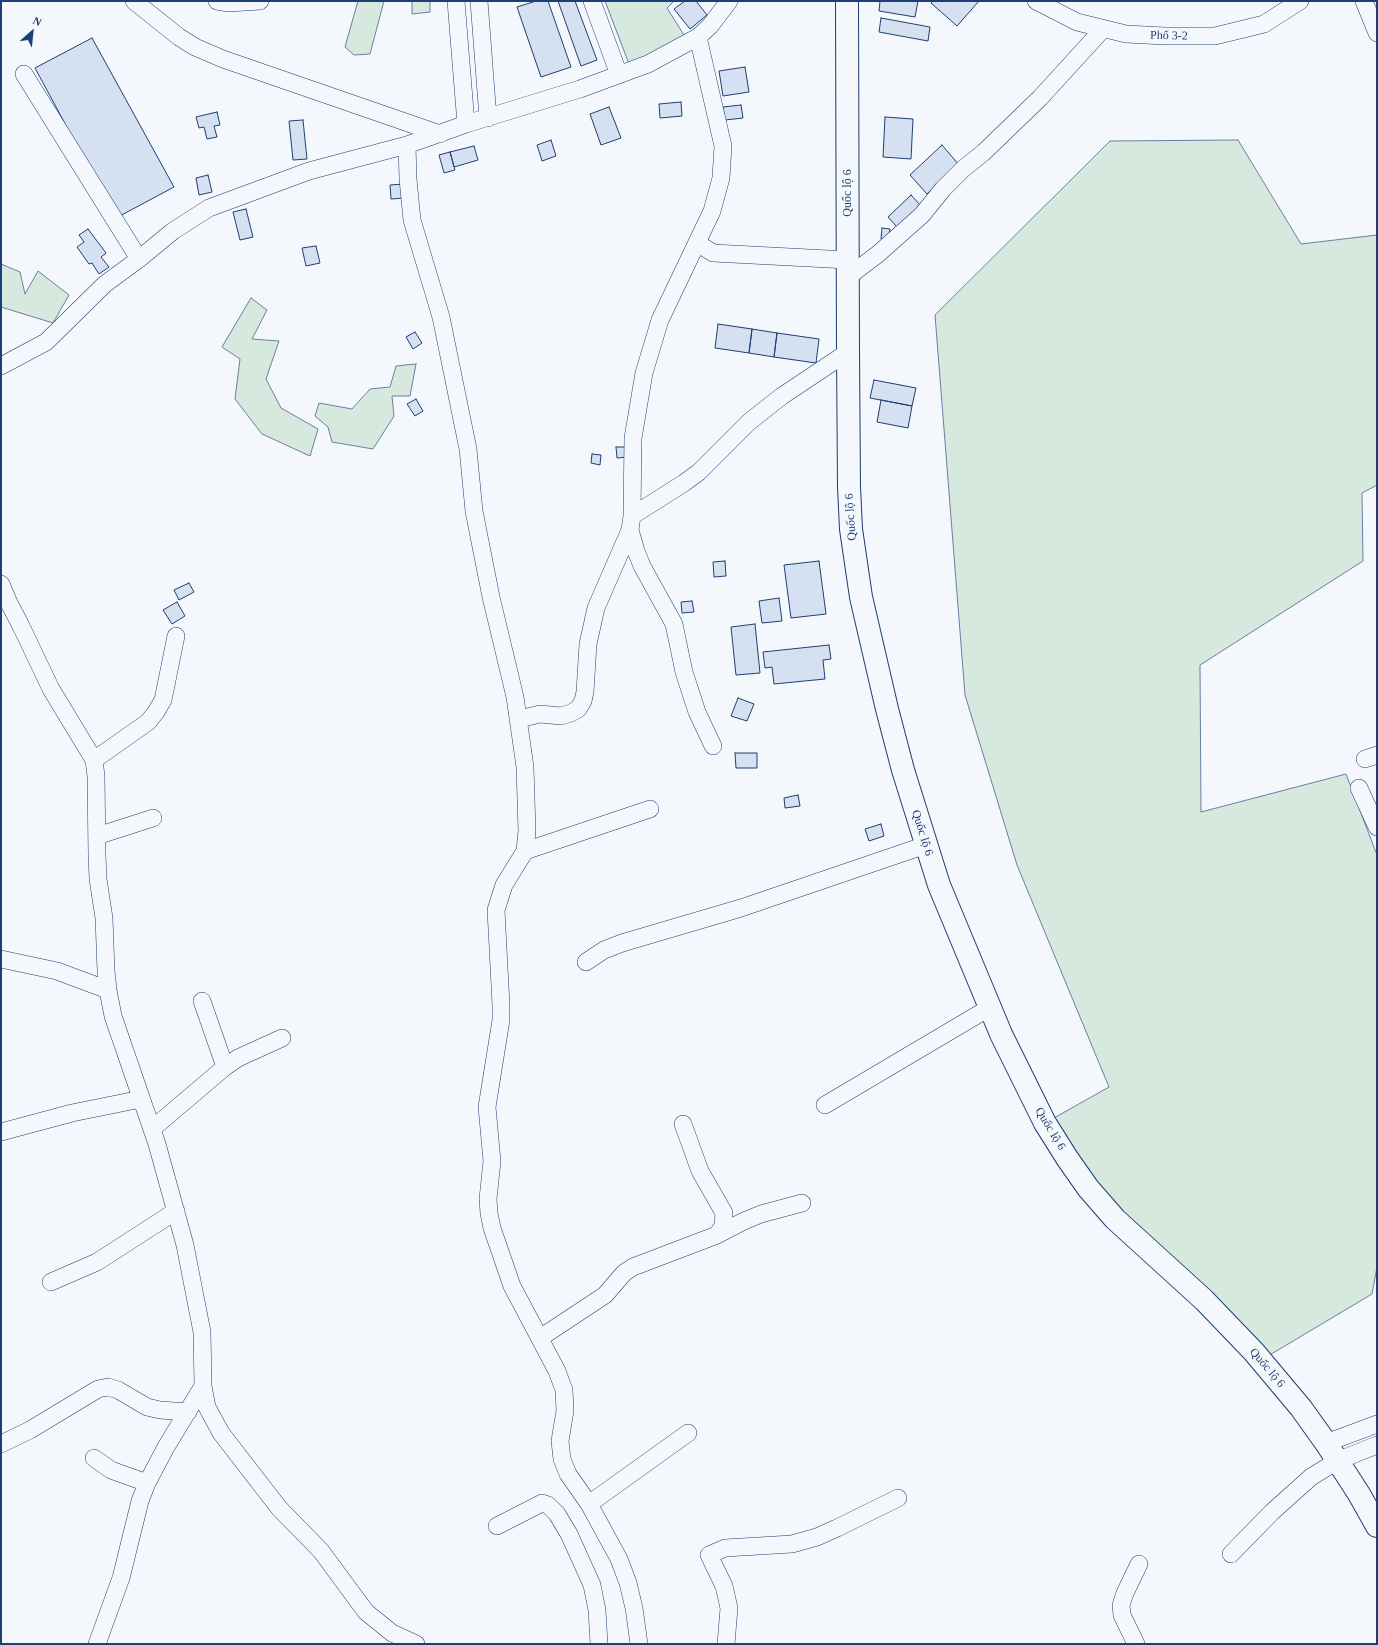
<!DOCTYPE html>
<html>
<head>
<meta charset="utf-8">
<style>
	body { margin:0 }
	#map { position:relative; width:1378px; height:1645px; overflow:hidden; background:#f4f7fb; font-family:Georgia,serif }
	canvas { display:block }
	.frame { position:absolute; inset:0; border:2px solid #1d3f73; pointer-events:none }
	.north { position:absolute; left:12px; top:12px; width:40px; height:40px; -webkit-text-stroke:3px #f4f7fb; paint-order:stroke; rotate:27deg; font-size:11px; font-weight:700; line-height:16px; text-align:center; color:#1d3f73 }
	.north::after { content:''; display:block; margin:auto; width:14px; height:18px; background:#1d3f73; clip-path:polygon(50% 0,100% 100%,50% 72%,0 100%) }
</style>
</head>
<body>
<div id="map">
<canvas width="1378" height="1645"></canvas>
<div class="frame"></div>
<div class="north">N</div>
</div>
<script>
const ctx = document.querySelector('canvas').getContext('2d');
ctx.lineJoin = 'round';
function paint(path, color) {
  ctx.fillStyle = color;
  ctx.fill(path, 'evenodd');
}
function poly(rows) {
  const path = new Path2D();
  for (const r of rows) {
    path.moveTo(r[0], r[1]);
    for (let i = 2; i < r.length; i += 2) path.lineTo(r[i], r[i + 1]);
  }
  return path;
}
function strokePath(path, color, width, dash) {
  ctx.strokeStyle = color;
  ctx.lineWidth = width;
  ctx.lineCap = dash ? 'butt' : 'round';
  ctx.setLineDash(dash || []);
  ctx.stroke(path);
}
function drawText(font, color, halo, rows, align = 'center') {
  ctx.font = font + ' Georgia,serif';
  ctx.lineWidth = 3;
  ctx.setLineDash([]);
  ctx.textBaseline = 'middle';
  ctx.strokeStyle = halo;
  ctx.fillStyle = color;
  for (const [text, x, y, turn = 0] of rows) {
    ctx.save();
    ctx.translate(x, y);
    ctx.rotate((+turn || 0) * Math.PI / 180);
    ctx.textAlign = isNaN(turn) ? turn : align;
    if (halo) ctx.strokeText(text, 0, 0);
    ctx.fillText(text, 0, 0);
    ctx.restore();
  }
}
const green = poly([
	[358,1,384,1,370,54,354,55,345,47,358,1],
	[412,1,430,1,430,12,412,14,412,1],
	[605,1,674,1,667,8,684,35,654,54,629,64,605,1],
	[1238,140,1301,244,1377,235,1377,485,1362,493,1363,561,1200,665,1201,812,1346,774,1377,855,1377,1267,1372,1294,1258,1362,1115,1219,1045,1123,1109,1087,1017,865,965,695,935,315,1110,141,1238,140],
	[1,264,20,272,25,294,38,271,69,295,53,323,1,307,1,264],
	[251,298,267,310,252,339,279,341,266,379,281,408,318,429,310,456,262,434,235,399,240,359,222,347,251,298],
	[416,364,410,396,392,396,394,416,373,449,332,442,328,427,315,416,319,403,352,409,370,389,390,387,396,366,416,364]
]);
paint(green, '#d7e8df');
strokePath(green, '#687fa3', 1);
const building = poly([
	[536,1,548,1,571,67,541,77,517,7,536,1],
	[558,1,575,1,597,60,581,66,558,1],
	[685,1,696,1,707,15,690,29,674,9,685,1],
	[880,1,918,1,915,17,879,11,880,1],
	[933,1,979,1,957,26,931,3,933,1],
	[881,18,930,27,928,41,879,32,881,18],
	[92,38,174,187,116,218,35,68,92,38],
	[745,67,749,92,723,96,719,71,745,67],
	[681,102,682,116,660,118,659,104,681,102],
	[741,105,743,118,725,120,723,107,741,105],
	[609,107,621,138,601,145,590,114,609,107],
	[217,112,220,125,214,126,217,137,207,139,204,127,199,128,196,117,217,112],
	[885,117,913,119,911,159,883,157,885,117],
	[303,120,307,159,293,160,289,121,303,120],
	[551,140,556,156,542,161,537,145,551,140],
	[942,145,959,165,927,194,910,175,942,145],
	[474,146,478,160,454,167,450,152,474,146],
	[450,152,455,170,444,173,439,155,450,152],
	[208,175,212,192,199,195,196,178,208,175],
	[404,184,405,198,391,199,390,185,404,184],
	[911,195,921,206,897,227,888,217,911,195],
	[246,209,253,237,240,240,233,212,246,209],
	[882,228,890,229,888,240,881,239,882,228],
	[88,229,106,253,101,257,109,267,99,274,92,263,89,264,77,247,84,242,79,235,88,229],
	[316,246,320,263,306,266,302,248,316,246],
	[718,324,752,329,749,353,715,348,718,324],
	[752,329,777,333,774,357,749,353,752,329],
	[415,332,422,343,413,349,406,337,415,332],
	[777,333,819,339,816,363,774,357,777,333],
	[874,380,916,388,912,406,870,398,874,380],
	[416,399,423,411,415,416,407,404,416,399],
	[881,400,912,406,908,428,877,422,881,400],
	[616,447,626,447,627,457,617,458,616,447],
	[592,454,601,455,600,465,591,463,592,454],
	[725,561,726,576,714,577,713,562,725,561],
	[819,561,826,614,791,618,784,565,819,561],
	[189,583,194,592,179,600,174,590,189,583],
	[779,598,782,621,762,623,759,601,779,598],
	[692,601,694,612,682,613,681,602,692,601],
	[177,602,185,616,172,624,163,610,177,602],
	[755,624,760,673,736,675,731,627,755,624],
	[829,645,831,659,823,660,825,679,774,684,772,667,765,668,763,652,829,645],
	[738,698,754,704,747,721,731,716,738,698],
	[735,753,757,753,757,768,736,768,735,753],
	[798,795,800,806,785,808,784,798,798,795],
	[881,824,884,836,869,841,865,829,881,824]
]);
paint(building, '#d5e0f0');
strokePath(building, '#1d3f73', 1);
const minor = poly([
	[134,1,179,37,195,47,223,59,440,134],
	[217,1,229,3,260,1],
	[456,1,466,124],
	[479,1,488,118],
	[592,1,619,75],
	[1036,1,1077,22,1126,34,1165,36,1215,36,1264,24,1300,1],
	[1364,1,1377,33],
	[24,74,139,259],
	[407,145,408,179,412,220,441,317,468,449,474,511,491,597,515,697,525,767,527,831,525,851,504,885,496,910,501,1005,501,1020,487,1107,492,1161,488,1199,489,1213,492,1228,512,1286,557,1371,564,1390,565,1411,560,1441,562,1459,568,1474,589,1504,619,1559,628,1583,634,1608,639,1644],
	[697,243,713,253,848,260],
	[849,276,878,254,922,215,943,189,964,168,983,153,1040,98,1103,29],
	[1,366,46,342,105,284,139,259,173,231,209,208,309,171,407,145,466,124,580,89,648,64,698,37,710,26,729,1],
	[632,516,684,483,699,472,749,422,782,396,848,352],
	[630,530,636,551,642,566,674,624,684,672,697,712,713,746],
	[1,584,9,603,21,626,51,689,94,760,96,776,97,855,98,879,104,918,106,971,108,990,113,1016,157,1144,185,1245,202,1332,203,1386,207,1407,221,1433,279,1508,321,1551,366,1612,392,1633,416,1644],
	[519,719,540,714,561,716,571,713,578,709,583,701,585,692,588,644,596,608,630,530,632,516,633,438,644,373,660,320,712,211,721,178,723,146,698,37],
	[1365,759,1377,755],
	[94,760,148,722,156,712,163,700,176,636],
	[1359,788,1377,827],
	[97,836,153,818],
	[525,851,650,809],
	[1,959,57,971,108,990],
	[586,962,604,950,622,943,741,908,926,845],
	[202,1001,225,1067],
	[825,1105,989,1008],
	[683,1124,700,1171,724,1213,723,1226,717,1235],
	[152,1129,225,1067,238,1058,282,1038],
	[1,1132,72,1113,141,1099],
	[51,1282,97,1262,176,1211],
	[540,1338,605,1295,624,1273,633,1267,717,1235,744,1221,761,1214,802,1203],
	[1326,1443,1377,1424],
	[1,1444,30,1430,98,1389,108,1387,118,1390,147,1407,160,1410,188,1412],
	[94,1458,111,1470,147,1483],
	[589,1504,688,1433],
	[497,1526,542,1503,548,1505,557,1514,569,1534,592,1585,597,1610,599,1644],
	[1231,1554,1272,1512,1311,1477,1337,1461,1377,1445],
	[97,1644,121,1578,140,1501,147,1483,166,1447,203,1386],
	[726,1644,729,1608,724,1586,709,1555,725,1548,792,1544,817,1537,837,1528,898,1498],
	[1136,1644,1122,1615,1121,1605,1125,1593,1139,1564]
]);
const highway = poly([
	[847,1,848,352,849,487,851,529,861,597,887,709,903,770,939,885,1001,1034,1045,1123,1067,1158,1088,1188,1115,1219,1204,1300,1254,1352,1301,1408,1326,1443,1359,1494,1377,1526]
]);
strokePath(minor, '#1d3f73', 18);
strokePath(highway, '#1d3f73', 24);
strokePath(minor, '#f4f7fb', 17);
strokePath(highway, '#f4f7fb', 22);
drawText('12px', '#1d3f73', '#f4f7fb', [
	["Phố 3-2",1169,36,1],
	["Quốc lộ 6",848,193,-90],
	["Quốc lộ 6",851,517,-94],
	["Quốc lộ 6",922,833,73],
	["Quốc lộ 6",1050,1129,59],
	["Quốc lộ 6",1267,1368,50]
]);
</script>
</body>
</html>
